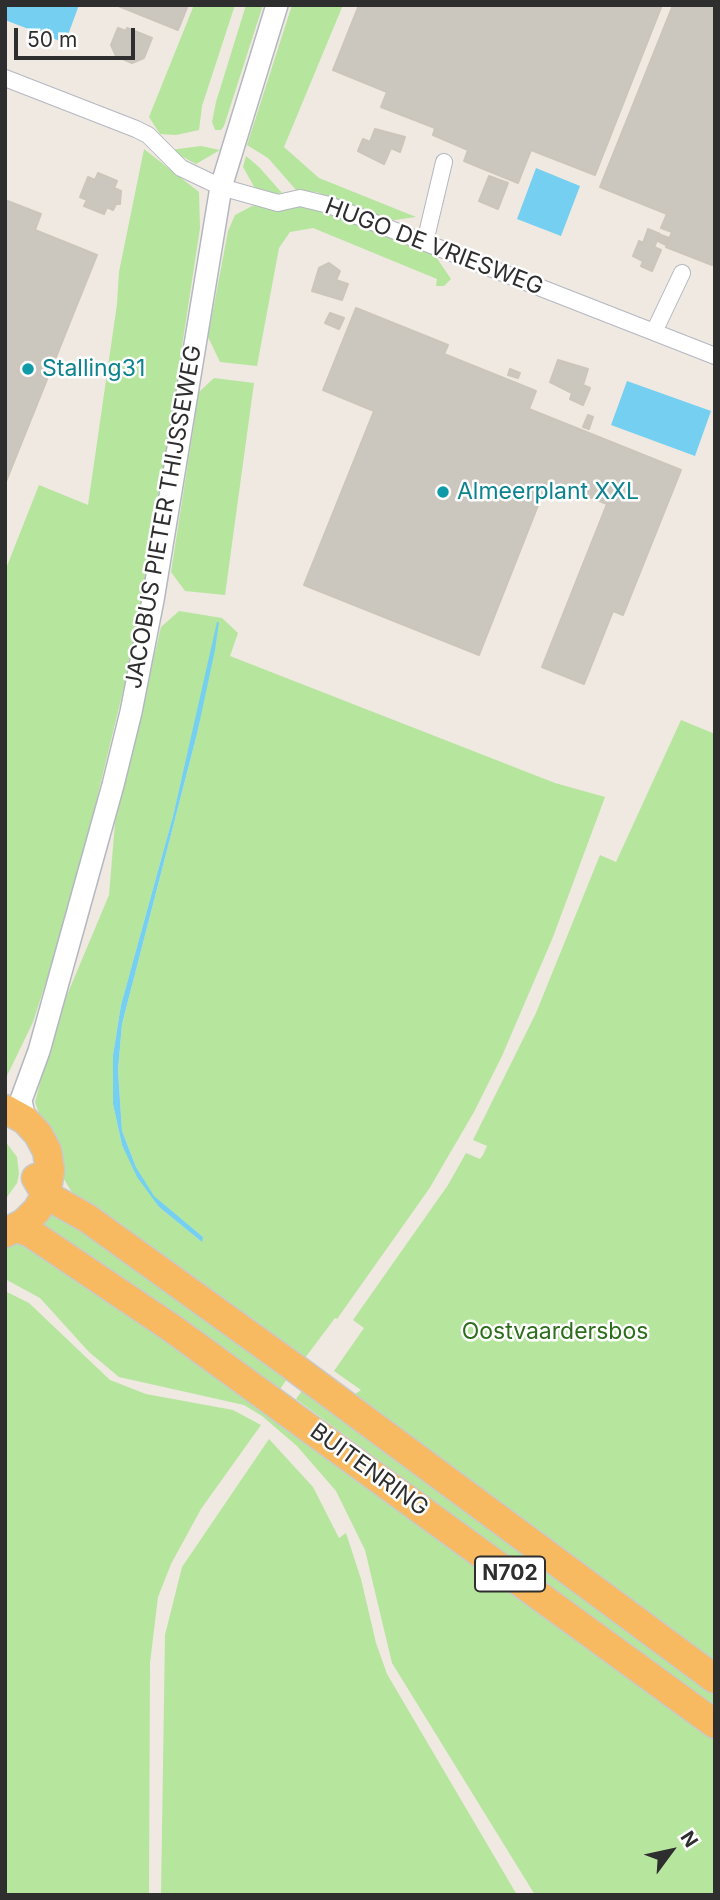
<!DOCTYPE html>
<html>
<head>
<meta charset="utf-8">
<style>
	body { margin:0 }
	#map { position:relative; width:720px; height:1900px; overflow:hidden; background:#efe9e1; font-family:Inter,sans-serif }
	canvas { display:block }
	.frame { position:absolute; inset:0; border:7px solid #2e2e2e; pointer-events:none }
	.north { position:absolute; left:636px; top:1816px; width:70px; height:70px; -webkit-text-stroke:5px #fff; paint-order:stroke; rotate:57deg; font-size:19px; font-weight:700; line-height:28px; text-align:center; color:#2e2e2e }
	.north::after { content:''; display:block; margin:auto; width:24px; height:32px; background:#2e2e2e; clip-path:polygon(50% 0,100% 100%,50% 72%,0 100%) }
	.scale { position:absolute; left:14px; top:28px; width:121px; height:32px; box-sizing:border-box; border:4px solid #2e2e2e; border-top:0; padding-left:9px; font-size:21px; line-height:24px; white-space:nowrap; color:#2e2e2e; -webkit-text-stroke:5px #fff; paint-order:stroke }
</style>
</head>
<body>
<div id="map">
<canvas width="720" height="1900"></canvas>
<div class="frame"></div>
<div class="north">N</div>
<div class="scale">50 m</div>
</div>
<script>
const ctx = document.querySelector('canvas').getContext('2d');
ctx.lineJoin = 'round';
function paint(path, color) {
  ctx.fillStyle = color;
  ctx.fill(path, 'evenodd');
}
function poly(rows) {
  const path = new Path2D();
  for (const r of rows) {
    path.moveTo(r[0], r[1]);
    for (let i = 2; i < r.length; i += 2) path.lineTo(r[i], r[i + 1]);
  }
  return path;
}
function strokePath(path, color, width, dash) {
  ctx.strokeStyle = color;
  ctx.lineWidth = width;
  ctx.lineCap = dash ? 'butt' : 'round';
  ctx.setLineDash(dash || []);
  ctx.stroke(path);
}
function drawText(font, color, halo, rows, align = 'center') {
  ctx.font = font + ' Inter,sans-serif';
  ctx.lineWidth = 5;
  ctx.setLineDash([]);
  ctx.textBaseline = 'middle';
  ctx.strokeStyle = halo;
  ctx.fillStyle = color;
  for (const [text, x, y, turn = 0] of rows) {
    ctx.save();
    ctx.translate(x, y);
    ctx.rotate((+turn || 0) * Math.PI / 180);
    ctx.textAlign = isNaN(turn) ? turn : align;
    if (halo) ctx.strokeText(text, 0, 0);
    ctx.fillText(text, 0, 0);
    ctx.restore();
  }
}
paint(poly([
	[194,5,235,5,202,106,199,130,176,135,160,134,149,117],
	[246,5,263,5,224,126,221,130,215,130,212,122,216,102],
	[292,5,343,5,284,147,319,178,416,217,388,221,316,192,297,191,268,158,247,145],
	[201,146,220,150,196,164,170,150],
	[144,149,199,192,200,228,141,617,71,905,33,1022,5,1080,5,571,39,485,88,505,117,304,119,272],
	[246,156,259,167,282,193,271,195,256,190,243,167],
	[252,206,304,207,324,211,434,254,451,279,444,286,436,286,437,279,313,228,290,232,279,248,257,366,220,362,208,337,228,231,235,215],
	[214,378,254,383,225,595,185,591,171,572,199,392],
	[179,611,222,618,238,633,230,656,555,783,605,797,553,937,502,1056,474,1112,429,1189,337,1319,335,1318,302,1362,71,1191,59,1171,35,1102,57,1019,109,895,115,823,161,627],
	[218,622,197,734,122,1024,118,1070,122,1131,136,1167,153,1196,203,1237,201,1241,159,1207,122,1145,113,1104,113,1055,121,1005,173,816],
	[681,720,715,734,715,1662,355,1394,361,1390,334,1371,364,1328,353,1320,448,1185,466,1153,480,1159,483,1155,487,1146,473,1140,536,1013,600,855,616,862],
	[5,1141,17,1157,19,1174,17,1183,5,1200],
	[52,1204,291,1373,278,1392,37,1228],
	[20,1241,48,1253,488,1568,715,1738,715,1895,535,1895,392,1663,365,1550,336,1491,297,1446,262,1416,244,1405,119,1377,89,1352,40,1298,5,1279,5,1244],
	[5,1291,29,1303,110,1380,146,1394,233,1410,261,1425,201,1509,171,1564,158,1597,150,1663,149,1895,5,1895],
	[307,1384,715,1686,715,1709,296,1399],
	[269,1439,313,1487,339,1538,346,1533,361,1579,376,1643,387,1674,517,1895,161,1895,165,1635,182,1567]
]), '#b6e59e');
paint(poly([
	[5,5,79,5,65,43,5,20],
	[536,168,580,186,561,236,517,219],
	[627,381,711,411,695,456,611,425],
	[217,622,219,622,215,650,197,734,122,1024,118,1070,122,1131,136,1167,154,1196,203,1237,202,1242,159,1207,137,1177,122,1145,113,1104,113,1055,121,1005,173,816]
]), '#75cff0');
const building = poly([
	[116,5,188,5,178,30,116,5],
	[359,5,662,5,595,175,531,150,518,183,464,161,468,150,433,135,435,128,381,107,387,92,333,70,359,5],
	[673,5,715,5,715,258,712,265,666,247,672,232,661,228,667,214,600,187,673,5],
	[118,28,126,31,127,28,152,38,144,58,132,63,116,56,111,45,118,28],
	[375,129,405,137,400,152,391,148,384,164,358,151,363,139,370,142,375,129],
	[98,173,117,181,114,188,121,191,120,204,116,204,113,210,107,207,104,214,84,206,87,200,80,197,88,177,95,180,98,173],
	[489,176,508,183,498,209,479,201,489,176],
	[5,200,41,214,35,230,97,255,5,484,5,200],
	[648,229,660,234,654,247,661,250,652,271,641,266,643,261,633,256,639,241,643,243,648,229],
	[661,235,669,238,666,245,658,241,661,235],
	[329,263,340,271,336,280,348,284,342,300,312,291,319,268,329,263],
	[356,308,448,345,444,354,536,391,529,409,681,470,623,615,613,611,584,684,542,667,607,504,548,480,479,655,304,585,374,411,323,390,356,308],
	[330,313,344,318,339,329,325,323,330,313],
	[558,360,588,369,583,385,590,388,583,405,570,399,572,393,550,382,558,360],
	[510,369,520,373,518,378,508,375,510,369],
	[588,415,593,417,589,429,583,427,588,415]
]);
paint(building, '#cbc7bf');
strokePath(building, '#cbc5ba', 2);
const minor = poly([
	[5,78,136,129,148,135,181,168,221,187,278,203,300,198,329,205,715,356],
	[425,242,444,162],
	[654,332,682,273]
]);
const tertiary = poly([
	[25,1120,21,1100,39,1051,113,785,131,712,153,600,221,187,277,5]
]);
const trunk = poly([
	[5,1109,25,1120,38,1134,47,1151,50,1170,46,1195,37,1210,24,1223,5,1233],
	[36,1178,46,1195,87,1218,291,1365,715,1679],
	[15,1228,29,1232,173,1329,715,1724]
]);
strokePath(minor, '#b4b7c1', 18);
strokePath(tertiary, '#b4b7c1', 24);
strokePath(trunk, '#c9c9c9', 31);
strokePath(minor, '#fff', 16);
strokePath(tertiary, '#fff', 21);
strokePath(trunk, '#f8ba60', 28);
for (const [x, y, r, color] of [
	[28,369,7,"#0f9aa8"],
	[443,492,7,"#0f9aa8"]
]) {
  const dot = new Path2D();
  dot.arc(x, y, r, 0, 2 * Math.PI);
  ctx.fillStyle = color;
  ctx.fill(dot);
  strokePath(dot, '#fff', 2.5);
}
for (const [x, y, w] of [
	[510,1574,70]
]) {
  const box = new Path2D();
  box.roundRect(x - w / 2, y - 17.5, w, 35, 5);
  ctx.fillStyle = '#fff';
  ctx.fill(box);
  strokePath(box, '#2e2e2e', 2);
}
drawText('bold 21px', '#2e2e2e', null, [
	["N702",510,1574]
]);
drawText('23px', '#2e2e2e', '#fff', [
	["HUGO DE VRIESWEG",434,247,21],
	["JACOBUS PIETER THIJSSEWEG",164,517,-80],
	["BUITENRING",369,1470,36]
]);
drawText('23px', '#0d838f', '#fff', [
	["Stalling31",42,369],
	["Almeerplant XXL",457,492]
], 'left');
drawText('23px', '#2c6e1b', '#fff', [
	["Oostvaardersbos",555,1332]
]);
</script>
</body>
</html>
